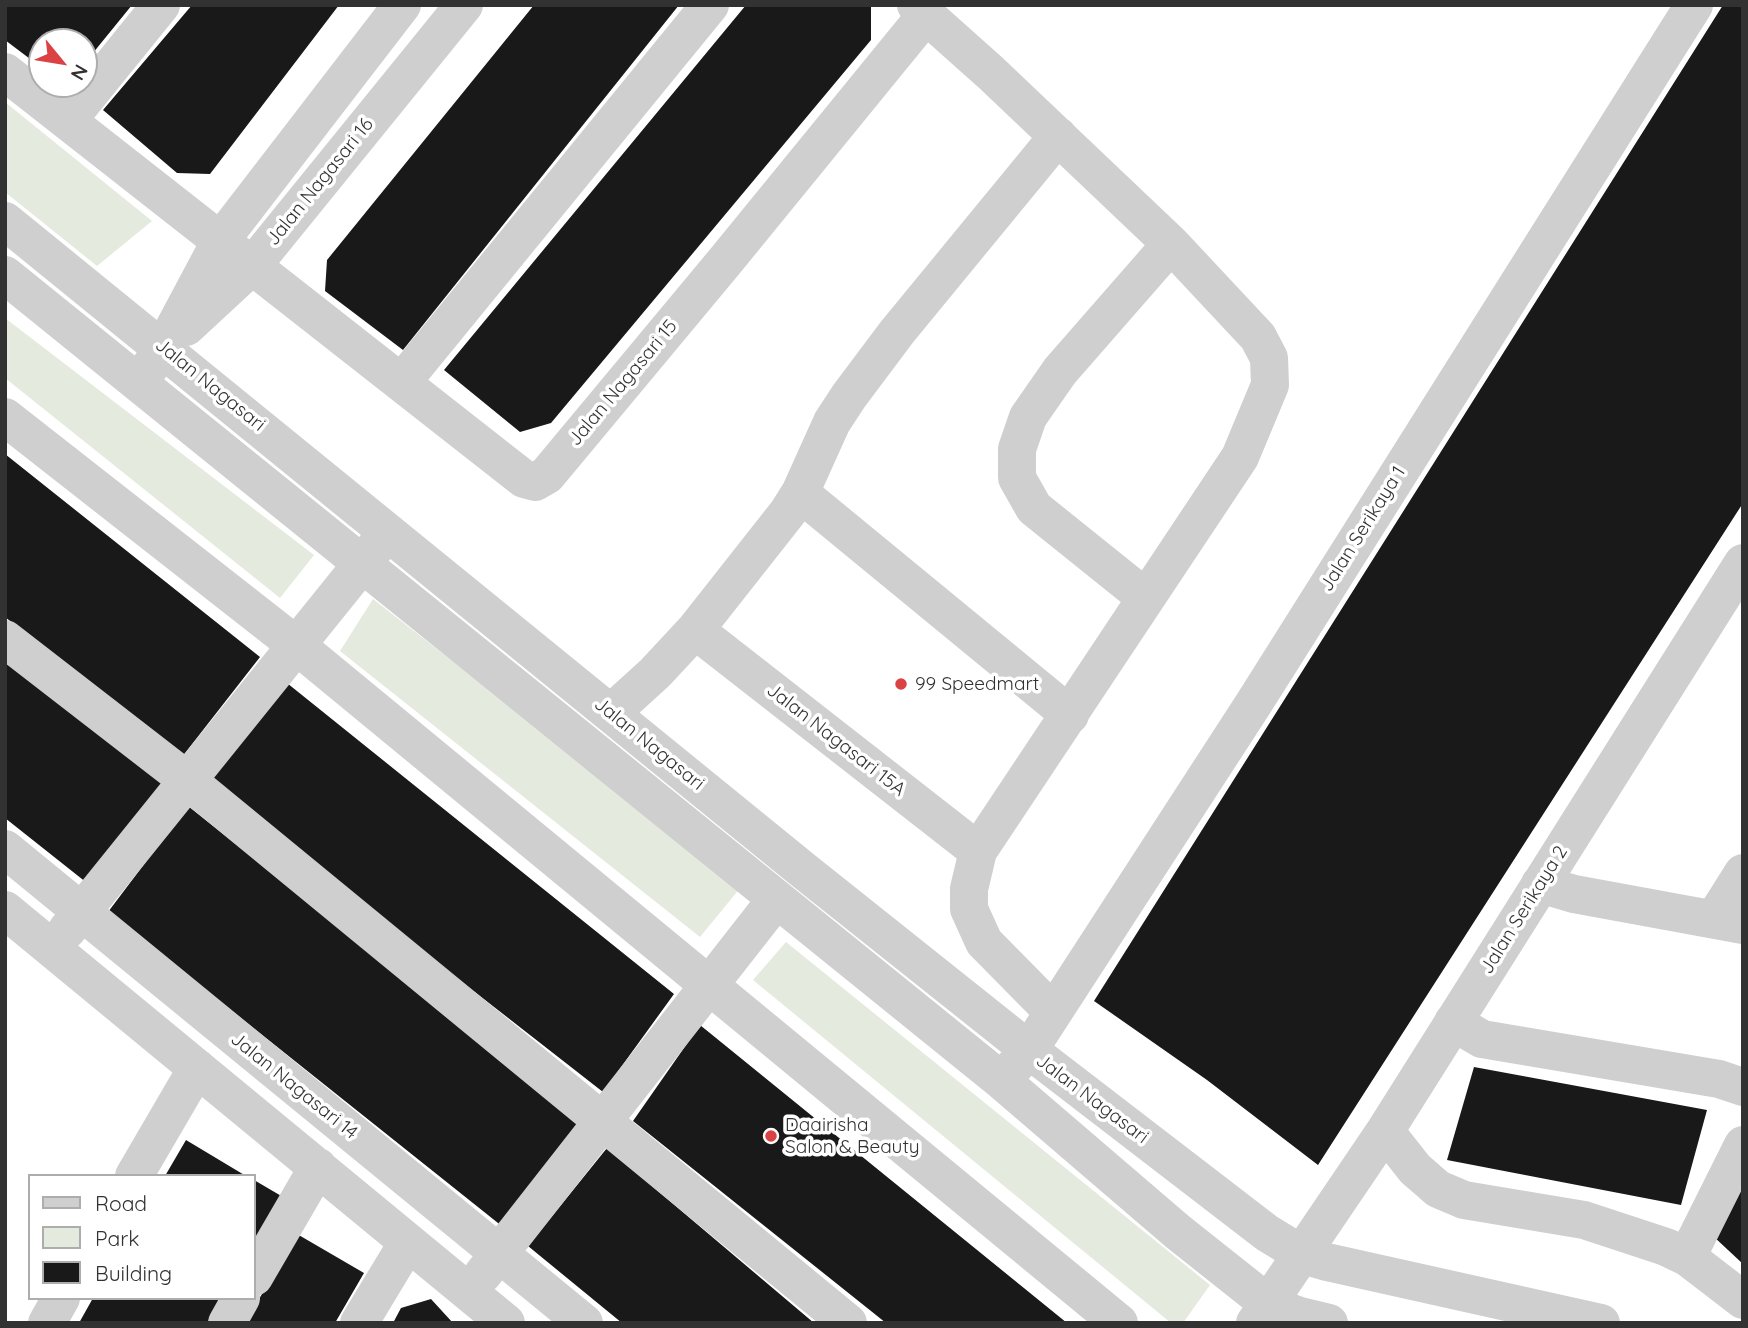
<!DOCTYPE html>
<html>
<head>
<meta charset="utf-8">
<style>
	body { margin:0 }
	#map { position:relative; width:1748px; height:1328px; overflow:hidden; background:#fff; font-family:Quicksand,sans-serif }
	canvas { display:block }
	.frame { position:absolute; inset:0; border:7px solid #323232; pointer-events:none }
	.legend { position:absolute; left:28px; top:1174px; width:228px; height:126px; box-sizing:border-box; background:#fff; border:2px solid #adadad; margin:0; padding:9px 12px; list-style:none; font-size:21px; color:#323232 }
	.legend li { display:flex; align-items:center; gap:14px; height:35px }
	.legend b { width:35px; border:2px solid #adadad }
	.north { position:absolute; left:28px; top:28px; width:70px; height:70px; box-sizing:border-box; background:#fff; border:2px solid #adadad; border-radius:50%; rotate:120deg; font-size:19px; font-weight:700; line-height:28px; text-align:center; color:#323232 }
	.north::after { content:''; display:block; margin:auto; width:24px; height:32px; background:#db4243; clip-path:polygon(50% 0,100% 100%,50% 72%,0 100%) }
</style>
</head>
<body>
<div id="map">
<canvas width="1748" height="1328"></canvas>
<div class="frame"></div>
<ul class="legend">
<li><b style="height:9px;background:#cfcfcf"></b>Road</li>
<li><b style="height:19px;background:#e4eade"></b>Park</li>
<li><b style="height:19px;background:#191919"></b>Building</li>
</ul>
<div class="north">N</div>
</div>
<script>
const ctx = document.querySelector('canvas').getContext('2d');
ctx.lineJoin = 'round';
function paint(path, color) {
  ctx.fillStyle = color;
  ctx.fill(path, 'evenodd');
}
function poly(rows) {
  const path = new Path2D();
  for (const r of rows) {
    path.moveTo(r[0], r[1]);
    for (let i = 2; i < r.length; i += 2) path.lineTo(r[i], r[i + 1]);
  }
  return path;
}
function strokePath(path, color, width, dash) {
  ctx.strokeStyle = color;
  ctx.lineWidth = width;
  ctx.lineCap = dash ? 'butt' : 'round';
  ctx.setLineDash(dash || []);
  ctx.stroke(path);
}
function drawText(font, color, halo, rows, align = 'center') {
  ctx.font = font + ' Quicksand,sans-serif';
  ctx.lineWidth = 7;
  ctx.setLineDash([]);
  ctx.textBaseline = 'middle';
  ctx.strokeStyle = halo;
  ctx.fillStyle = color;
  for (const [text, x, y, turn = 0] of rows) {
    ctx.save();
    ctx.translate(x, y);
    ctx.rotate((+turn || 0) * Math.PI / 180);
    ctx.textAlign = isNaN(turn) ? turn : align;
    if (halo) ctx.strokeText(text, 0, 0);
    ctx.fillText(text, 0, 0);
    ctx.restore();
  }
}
paint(poly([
	[5,102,152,221,97,266,5,192],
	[5,318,314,555,280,598,5,378],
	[373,599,741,887,700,937,340,651],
	[786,942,1210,1285,1183,1323,1171,1323,753,980]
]), '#e4eade');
paint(poly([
	[5,5,132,5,84,64,84,42,42,42,42,68,5,40],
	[192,5,339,5,210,174,177,173,103,110],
	[534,5,679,5,403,350,325,291,327,260],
	[746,5,871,5,871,40,551,423,520,432,444,370],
	[1723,5,1743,5,1743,503,1318,1165,1207,1080,1094,1001],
	[5,454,260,657,182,757,5,617],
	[5,658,164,782,87,883,5,818],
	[282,679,674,994,603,1092,207,783],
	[188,806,583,1121,503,1227,108,912],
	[700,1025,1067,1323,886,1323,633,1121],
	[1474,1067,1707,1110,1681,1205,1447,1160],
	[186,1140,246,1176,165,1176],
	[607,1148,814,1323,622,1323,528,1246],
	[254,1180,283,1197,254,1246],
	[1743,1186,1743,1264,1713,1236],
	[297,1234,364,1273,335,1323,245,1323],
	[93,1298,223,1298,209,1323,79,1323],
	[431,1299,453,1323,393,1323,401,1308]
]), '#191919');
strokePath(poly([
	[926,15,991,73,1171,244,1258,337,1269,358,1270,385,1240,457,978,851,969,889,969,909,984,942,1053,1012],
	[5,72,524,479,535,482,547,475,726,260,926,15,916,5],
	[68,120,161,5],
	[5,221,803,870,1029,1050,1267,1233,1303,1255,1327,1262,1601,1323],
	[5,275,1002,1081,1178,1232,1270,1305,1300,1316,1329,1323],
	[186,327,253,265,464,5],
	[149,368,164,347,221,240,402,5],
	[402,382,710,5],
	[5,417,296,645,1119,1323],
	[800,493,1070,715],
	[1146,598,1034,508,1017,478,1017,449,1028,417,1060,371,1171,244],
	[695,630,978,851],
	[5,639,187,780,848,1323],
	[611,713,655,673,695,630,788,512,800,493,832,422,849,396,897,332,1058,136],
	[5,849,584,1323],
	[1540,884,1574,894,1743,925],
	[5,910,506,1323],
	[1714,919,1743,873],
	[67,930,378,544],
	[1453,1022,1482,1039,1719,1079,1743,1087],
	[1011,1070,1029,1050,1254,703,1694,5],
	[1385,1131,1415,1169,1438,1189,1464,1200,1584,1220,1666,1247,1687,1257,1743,1300],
	[134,1176,197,1068],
	[1687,1257,1743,1145],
	[483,1274,775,901],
	[254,1277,318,1167],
	[47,1323,61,1298],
	[227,1323,241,1298],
	[359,1323,408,1242],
	[1255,1323,1385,1131,1743,563]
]), '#cfcfcf', 38);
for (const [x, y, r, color] of [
	[901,684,7,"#db4243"],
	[771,1136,7,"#db4243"]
]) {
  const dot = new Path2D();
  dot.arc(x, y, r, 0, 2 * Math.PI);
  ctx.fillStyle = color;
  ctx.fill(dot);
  strokePath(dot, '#fff', 2.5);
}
drawText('19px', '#323232', '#fff', [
	["Jalan Nagasari 16",320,182,-51],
	["Jalan Nagasari 15",623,383,-50],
	["Jalan Nagasari",210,385,39],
	["Jalan Serikaya 1",1363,529,-58],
	["Jalan Nagasari 15A",836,740,38],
	["Jalan Nagasari",649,744,39],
	["Jalan Serikaya 2",1524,910,-58],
	["Jalan Nagasari 14",294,1086,39],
	["Jalan Nagasari",1092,1099,37]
]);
drawText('19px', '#323232', '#fff', [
	["99 Speedmart",915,684],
	["Daairisha",785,1125],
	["Salon & Beauty",785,1147]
], 'left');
</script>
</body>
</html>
